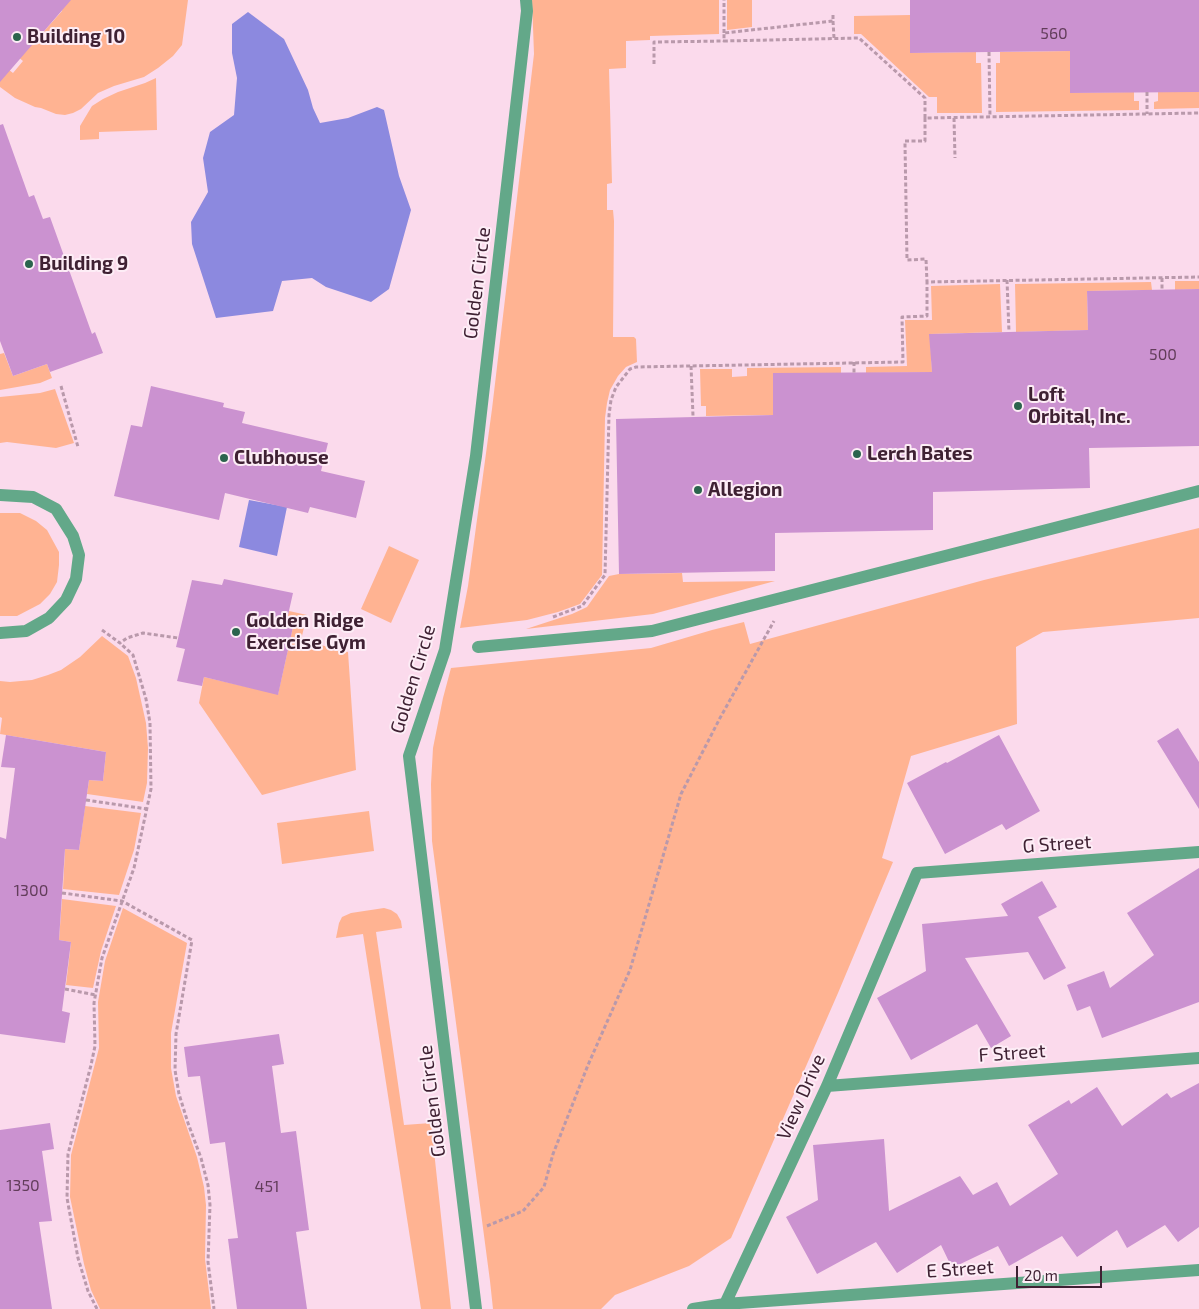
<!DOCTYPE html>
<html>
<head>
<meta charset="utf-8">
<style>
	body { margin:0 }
	#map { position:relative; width:1199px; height:1309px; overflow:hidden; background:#fbdaec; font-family:"Exo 2",sans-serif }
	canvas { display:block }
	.scale { position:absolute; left:1016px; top:1266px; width:86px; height:22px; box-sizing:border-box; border:2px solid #3f2133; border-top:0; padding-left:6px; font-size:15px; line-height:18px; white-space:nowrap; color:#3f2133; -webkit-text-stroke:4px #fdedf6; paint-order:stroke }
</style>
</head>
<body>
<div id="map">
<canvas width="1199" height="1309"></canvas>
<div class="scale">20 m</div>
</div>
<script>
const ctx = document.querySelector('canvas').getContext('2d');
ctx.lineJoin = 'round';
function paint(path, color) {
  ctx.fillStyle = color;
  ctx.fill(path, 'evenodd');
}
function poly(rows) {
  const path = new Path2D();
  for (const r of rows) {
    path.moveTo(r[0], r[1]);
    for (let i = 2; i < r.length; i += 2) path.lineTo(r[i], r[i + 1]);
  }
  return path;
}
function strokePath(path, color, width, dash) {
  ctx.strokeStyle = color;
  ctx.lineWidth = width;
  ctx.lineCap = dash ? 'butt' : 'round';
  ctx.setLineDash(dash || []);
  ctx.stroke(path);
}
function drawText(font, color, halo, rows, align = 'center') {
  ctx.font = font + ' "Exo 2",sans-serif';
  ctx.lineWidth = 4;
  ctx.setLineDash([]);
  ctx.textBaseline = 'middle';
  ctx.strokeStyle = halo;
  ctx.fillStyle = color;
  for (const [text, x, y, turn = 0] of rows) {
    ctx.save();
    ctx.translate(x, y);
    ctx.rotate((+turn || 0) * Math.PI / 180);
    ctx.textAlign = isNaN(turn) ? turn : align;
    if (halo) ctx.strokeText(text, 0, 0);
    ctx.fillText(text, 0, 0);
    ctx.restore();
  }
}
paint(poly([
	[63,0,188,0,182,45,173,56,158,68,144,77,114,86,98,93,81,109,73,113,65,115,56,114,41,108,35,107,15,98,0,87,0,63,13,73,23,61,17,56,38,38,62,11],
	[532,0,719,0,719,34,650,36,650,40,626,41,626,68,609,69,612,183,607,184,607,210,613,210,614,221,613,337,634,337,636,339,637,362,626,367,618,376,610,390,607,403,605,418,602,575,580,604,558,612,527,620,460,628,468,586,492,409,534,54],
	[727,0,752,0,752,27,727,30],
	[910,15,910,53,976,52,976,63,981,63,982,113,937,113,937,97,929,97,861,34,854,34,854,16],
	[1070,51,1070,93,1134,92,1134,101,1139,101,1139,110,996,112,996,63,1000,63,1000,52],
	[156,78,157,130,99,132,99,139,80,140,80,126,92,106,103,99,118,92,145,83],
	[1158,92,1199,92,1199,108,1154,109,1154,102,1158,101],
	[1175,281,1199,281,1199,289,1175,290],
	[1151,282,1152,290,1087,291,1088,330,1016,332,1015,284],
	[1000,284,1002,332,930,334,932,372,866,373,866,367,907,366,905,320,932,320,931,286],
	[4,353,13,376,47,364,52,378,40,383,0,390,0,354],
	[841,367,841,373,773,373,773,415,706,416,706,406,701,406,700,369,732,369,732,377,747,376,747,368],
	[55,389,74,443,56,448,7,442,0,443,0,397,40,393],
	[0,513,20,513,36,521,47,530,59,552,59,565,57,582,50,594,40,604,17,616,0,616],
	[1199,528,1199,618,1043,632,1016,647,1017,724,911,756,882,858,893,862,838,993,731,1238,689,1266,615,1295,601,1309,493,1309,490,1281,432,841,431,784,433,748,443,698,451,668,651,648,712,630,744,622,750,644,984,580],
	[389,546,419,560,391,623,361,609],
	[682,573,683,582,775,581,653,614,526,629,572,614,587,607,609,576,619,574],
	[289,611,307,615,301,640,348,652,356,770,262,795,199,703,204,677,278,694,293,627,286,624],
	[102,636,128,656,136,678,146,723,148,748,147,783,143,802,87,794,89,780,103,781,106,752,0,734,2,718,0,717,0,681,10,682,32,680,48,675,61,670,80,657],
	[85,806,141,813,134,850,119,895,63,889,65,849,79,850],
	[369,811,374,851,282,864,277,823],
	[62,899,116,906,101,951,93,988,66,985,71,942,59,940],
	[123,908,187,943,171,1033,171,1068,176,1096,197,1157,204,1187,206,1205,205,1259,211,1309,100,1309,91,1290,84,1264,70,1197,71,1155,99,1048,98,1002,105,961],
	[384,908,391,910,397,914,401,921,402,928,376,932,404,1125,431,1123,451,1309,421,1309,363,934,336,938,339,923,342,917,351,913]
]), '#ffb392');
paint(poly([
	[248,12,284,39,308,90,313,108,320,123,348,118,377,107,384,110,399,176,411,210,389,289,371,302,326,287,312,278,282,281,273,311,216,318,192,244,191,222,208,192,203,158,210,132,234,115,237,78,232,53,232,24],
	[249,500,287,507,277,556,239,547]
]), '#8c89df');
paint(poly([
	[0,0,71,0,0,82],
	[910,0,1199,0,1199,92,1070,93,1070,51,910,53],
	[3,124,29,197,34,195,43,219,50,217,92,334,95,332,103,353,50,372,47,364,13,376,0,341,0,125],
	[1199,289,1199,446,1089,448,1090,488,933,492,933,530,775,533,775,571,619,574,616,419,773,415,773,373,932,372,929,334,1088,330,1087,291],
	[151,386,224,403,223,407,245,412,242,423,328,443,321,471,365,481,356,518,310,507,308,513,225,493,219,520,114,496,131,425,142,427],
	[224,579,293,593,286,624,293,627,278,695,204,677,202,686,177,681,185,649,176,647,192,580,222,585],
	[1178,728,1199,762,1199,809,1157,741],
	[6,735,106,752,103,781,89,780,79,850,65,849,59,940,71,942,62,1011,70,1013,65,1043,0,1034,0,837,6,839,15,768,1,767],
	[999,735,1040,811,1006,830,1002,824,945,854,907,783,946,762,947,763],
	[1199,868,1199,1002,1102,1038,1090,1006,1077,1011,1067,985,1104,971,1110,988,1154,955,1127,913],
	[1042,881,1057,907,1038,917,1066,968,1044,980,1028,952,965,958,1011,1036,991,1048,977,1024,911,1060,877,998,926,971,922,924,1008,916,1001,904],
	[279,1034,284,1064,272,1066,281,1133,296,1131,309,1230,296,1232,307,1309,237,1309,228,1239,238,1238,225,1142,210,1144,200,1076,188,1077,184,1047],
	[1199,1083,1199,1227,1178,1242,1165,1225,1127,1248,1117,1230,1077,1257,1062,1236,1009,1266,998,1246,952,1268,941,1245,897,1273,876,1242,817,1274,786,1217,818,1200,813,1145,884,1139,889,1211,960,1176,973,1195,997,1182,1010,1206,1058,1174,1028,1125,1069,1100,1071,1104,1097,1087,1122,1126,1167,1093,1171,1098],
	[50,1123,54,1149,42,1151,52,1221,39,1222,52,1309,0,1309,0,1130]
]), '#cb92d0');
strokePath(poly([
	[833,15,833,21,724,33,724,41,859,38,925,98,925,118,1199,113],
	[833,21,834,38],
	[724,33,724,0],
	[989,52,990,117],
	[654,64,654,42,724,41],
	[1147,92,1147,114],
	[925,118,925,141,905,141,905,144,907,260,926,259,927,282],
	[954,118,955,158],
	[1162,278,1162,290],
	[1007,280,1009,332],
	[854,362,854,373],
	[691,366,693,416],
	[61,386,78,447],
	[553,617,582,606,605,575,609,415,611,400,616,387,630,369,636,367,903,362,902,317,927,316,927,282,1199,277],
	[102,630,120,643,127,638,143,633,178,638],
	[86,800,147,809],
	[62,893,122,901,192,940,176,1034,175,1070,179,1094,188,1123,201,1158,208,1185,210,1205,208,1262,214,1309],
	[65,989,96,995],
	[487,1226,523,1211,544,1187,553,1154,588,1065,630,970,681,794,720,718,774,621],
	[97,1309,88,1291,78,1258,67,1198,68,1154,91,1065,95,1046,94,1003,102,958,134,868,151,789,150,723,146,699,133,655,120,643]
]), '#b999ab', 3, [4, 2.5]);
strokePath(poly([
	[0,495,33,497,56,509,73,536,79,555,76,579,66,600,49,618,26,631,0,633],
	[478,647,652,631,1199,491],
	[827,1086,1199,1058],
	[725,1304,1199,1270],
	[476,1309,409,756,445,650,476,456,527,11,526,0],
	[693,1309,725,1304,827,1086,917,873,1199,852]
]), '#63a889', 12);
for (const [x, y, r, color] of [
	[17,37,5,"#2b644d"],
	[29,264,5,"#2b644d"],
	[1018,406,5,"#2b644d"],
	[857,454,5,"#2b644d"],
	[224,458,5,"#2b644d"],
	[698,490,5,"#2b644d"],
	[236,632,5,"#2b644d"]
]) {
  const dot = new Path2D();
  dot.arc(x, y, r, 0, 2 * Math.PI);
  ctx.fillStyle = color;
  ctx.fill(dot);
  strokePath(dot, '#fdedf6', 2);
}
drawText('16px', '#623d5a', null, [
	["560",1054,34],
	["500",1163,355],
	["1300",31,891],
	["1350",23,1186],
	["451",267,1187]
]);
drawText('bold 19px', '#3f2133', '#fdedf6', [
	["Building 10",27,37],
	["Building 9",39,264],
	["Loft",1028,395],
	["Orbital, Inc.",1028,417],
	["Lerch Bates",867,454],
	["Clubhouse",234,458],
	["Allegion",708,490],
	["Golden Ridge",246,621],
	["Exercise Gym",246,643]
], 'left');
drawText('19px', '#3f2133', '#fdedf6', [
	["Golden Circle",477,283,-83],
	["Golden Circle",413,679,-73],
	["G Street",1057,844,-4],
	["F Street",1012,1053,-4],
	["View Drive",801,1097,-66],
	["Golden Circle",432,1101,-97],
	["E Street",960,1269,-4]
]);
</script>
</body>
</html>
